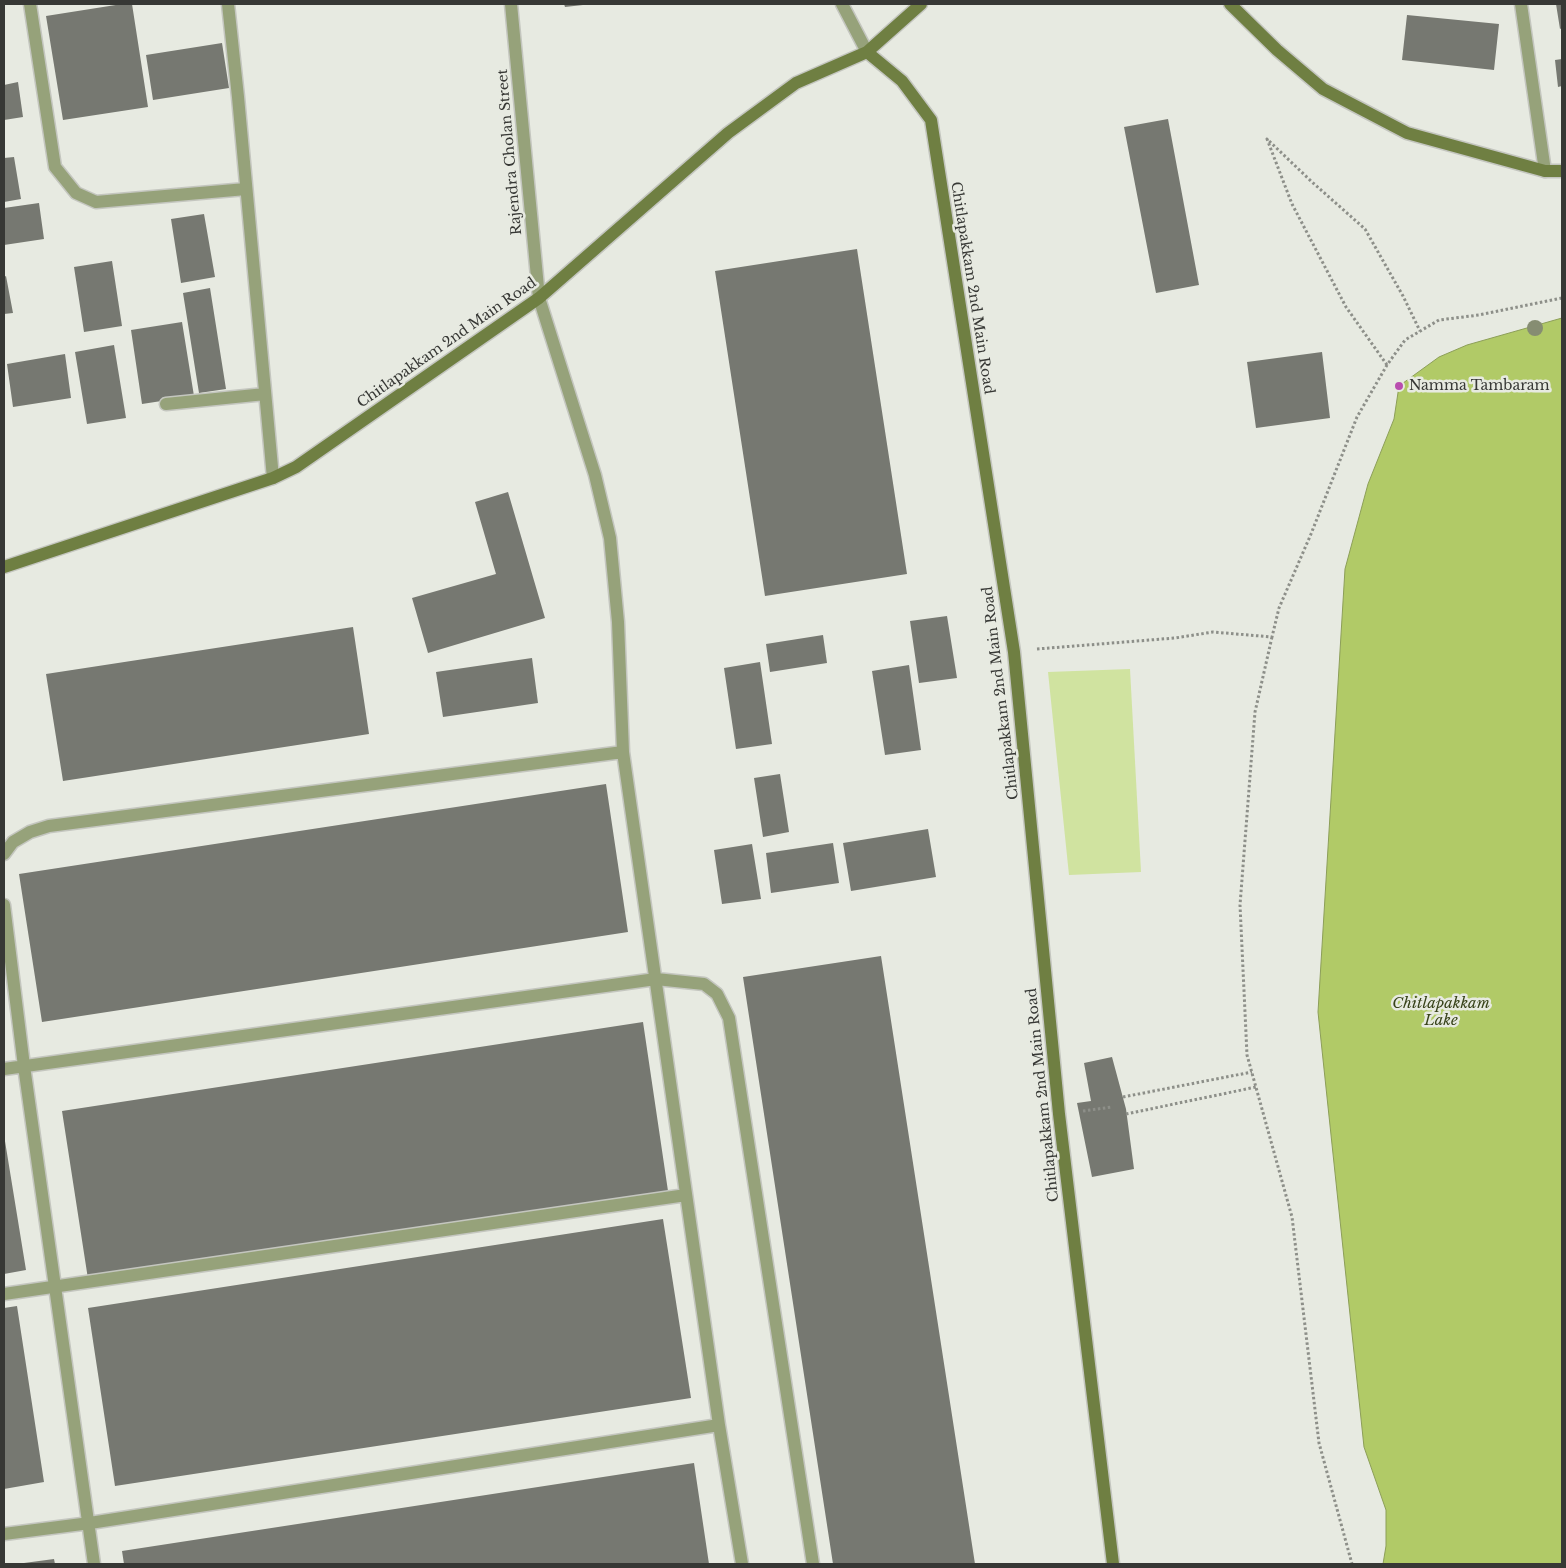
<!DOCTYPE html>
<html>
<head>
<meta charset="utf-8">
<style>
	body { margin:0 }
	#map { position:relative; width:1566px; height:1568px; overflow:hidden; background:#e7eae1; font-family:"Libre Baskerville",serif }
	canvas { display:block }
	.frame { position:absolute; inset:0; border:5px solid #373835; pointer-events:none }
</style>
</head>
<body>
<div id="map">
<canvas width="1566" height="1568"></canvas>
<div class="frame"></div>
</div>
<script>
const ctx = document.querySelector('canvas').getContext('2d');
ctx.lineJoin = 'round';
function paint(path, color) {
  ctx.fillStyle = color;
  ctx.fill(path, 'evenodd');
}
function poly(rows) {
  const path = new Path2D();
  for (const r of rows) {
    path.moveTo(r[0], r[1]);
    for (let i = 2; i < r.length; i += 2) path.lineTo(r[i], r[i + 1]);
  }
  return path;
}
function strokePath(path, color, width, dash) {
  ctx.strokeStyle = color;
  ctx.lineWidth = width;
  ctx.lineCap = dash ? 'butt' : 'round';
  ctx.setLineDash(dash || []);
  ctx.stroke(path);
}
function drawText(font, color, halo, rows, align = 'center') {
  ctx.font = font + ' "Libre Baskerville",serif';
  ctx.lineWidth = 5;
  ctx.setLineDash([]);
  ctx.textBaseline = 'middle';
  ctx.strokeStyle = halo;
  ctx.fillStyle = color;
  for (const [text, x, y, turn = 0] of rows) {
    ctx.save();
    ctx.translate(x, y);
    ctx.rotate((+turn || 0) * Math.PI / 180);
    ctx.textAlign = isNaN(turn) ? turn : align;
    if (halo) ctx.strokeText(text, 0, 0);
    ctx.fillText(text, 0, 0);
    ctx.restore();
  }
}
paint(poly([
	[1130,669,1141,872,1069,875,1048,672]
]), '#d0e3a0');
const water = poly([
	[1562,318,1562,1564,1383,1564,1386,1546,1386,1510,1364,1447,1318,1012,1345,569,1368,484,1394,419,1399,386,1439,357,1467,345,1562,318]
]);
paint(water, '#b1ca67');
strokePath(water, '#8c9e58', 1);
paint(poly([
	[122,4,132,4,148,107,63,120,46,16],
	[564,4,583,4,583,5,565,7],
	[1556,4,1562,4,1562,28,1560,29],
	[1407,15,1499,24,1494,70,1402,60],
	[222,43,229,88,153,100,146,55],
	[1562,59,1562,86,1558,87,1555,60],
	[18,82,23,117,4,120,4,85],
	[1168,119,1199,285,1156,293,1124,127],
	[14,157,21,199,4,202,4,158],
	[39,203,44,239,4,245,4,208],
	[204,214,215,277,181,283,171,219],
	[857,249,907,574,765,596,715,271],
	[112,261,122,326,84,332,74,267],
	[6,276,13,313,4,314,4,277],
	[210,288,226,389,199,393,183,293],
	[182,322,194,396,142,404,131,330],
	[114,345,126,418,87,424,75,352],
	[1322,352,1330,418,1256,428,1247,362],
	[65,354,71,398,13,407,7,364],
	[508,492,545,618,428,653,412,598,496,574,475,502],
	[947,616,957,678,919,683,910,621],
	[353,627,369,734,63,781,46,674],
	[823,635,827,663,770,672,766,644],
	[532,658,538,703,443,717,436,672],
	[760,662,772,744,736,749,724,668],
	[909,665,921,750,885,755,872,671],
	[780,774,789,832,763,837,754,778],
	[606,784,628,932,42,1022,19,874],
	[928,829,936,877,851,891,843,843],
	[833,843,839,883,771,893,766,853],
	[752,844,761,899,722,904,714,850],
	[881,956,975,1564,833,1564,743,977],
	[643,1022,668,1191,88,1279,62,1111],
	[1112,1057,1126,1109,1134,1169,1092,1177,1077,1103,1091,1101,1084,1063],
	[4,1135,26,1270,4,1274],
	[663,1219,691,1398,115,1486,88,1308],
	[17,1306,44,1482,4,1489,4,1308],
	[694,1463,709,1564,124,1564,122,1551],
	[54,1559,55,1564,24,1564,24,1563]
]), '#767871');
const lane = poly([
	[4,854,13,842,30,832,49,826,623,752,618,622,610,538,595,475,539,298],
	[4,905,24,1066,94,1564],
	[4,1069,656,979,704,984,717,994,729,1018,813,1564],
	[4,1294,686,1195],
	[719,1425,742,1564],
	[4,1534,90,1523,719,1425,623,752]
]);
const street = poly([
	[30,4,55,167,76,193,96,202,246,189],
	[228,4,238,97,273,478],
	[511,4,539,298],
	[842,4,867,52],
	[1521,4,1545,171],
	[166,404,265,394]
]);
const secondary = poly([
	[1230,4,1277,50,1323,89,1407,133,1545,171,1562,171],
	[867,52,921,4],
	[4,567,273,478,296,467,539,298,728,133,796,83,867,52,902,81,931,120,1014,652,1059,1114,1113,1564]
]);
strokePath(lane, '#c4c6bf', 15);
strokePath(street, '#c4c6bf', 15);
strokePath(secondary, '#c4c6bf', 15);
strokePath(poly([
	[1387,365,1346,307,1292,204,1267,139,1312,182,1365,229,1403,296,1420,331],
	[1272,637,1255,712,1240,905,1247,1055,1292,1217,1319,1443,1352,1564],
	[1037,649,1175,638,1213,632,1272,637,1279,608,1311,534,1357,417,1387,365,1405,340,1439,320,1479,315,1562,298],
	[1123,1097,1252,1072],
	[1083,1111,1112,1107],
	[1126,1114,1256,1087]
]), '#8d8f89', 3, [2.5, 2.5]);
strokePath(lane, '#96a27a', 12);
strokePath(street, '#96a27a', 12);
strokePath(secondary, '#6f7f42', 12);
ctx.fillStyle = '#868d72';
for (const [x, y] of [
	[1535,328]
]) {
  ctx.beginPath();
  ctx.arc(x, y, 8, 0, 2 * Math.PI);
  ctx.fill();
}
for (const [x, y, r, color] of [
	[1399,386,5,"#b94eaf"]
]) {
  const dot = new Path2D();
  dot.arc(x, y, r, 0, 2 * Math.PI);
  ctx.fillStyle = color;
  ctx.fill(dot);
  strokePath(dot, '#e7eae1', 2);
}
drawText('14px', '#373835', '#e7eae1', [
	["Rajendra Cholan Street",510,152,-95],
	["Chitlapakkam 2nd Main Road",972,288,81],
	["Chitlapakkam 2nd Main Road",447,343,-35],
	["Chitlapakkam 2nd Main Road",1001,693,-97],
	["Chitlapakkam 2nd Main Road",1043,1095,-96]
]);
drawText('14px', '#373835', '#e7eae1', [
	["Namma Tambaram",1409,386]
], 'left');
drawText('italic 15px', '#38431a', '#e7eae1', [
	["Chitlapakkam",1441,1004],
	["Lake",1441,1021]
]);
</script>
</body>
</html>
